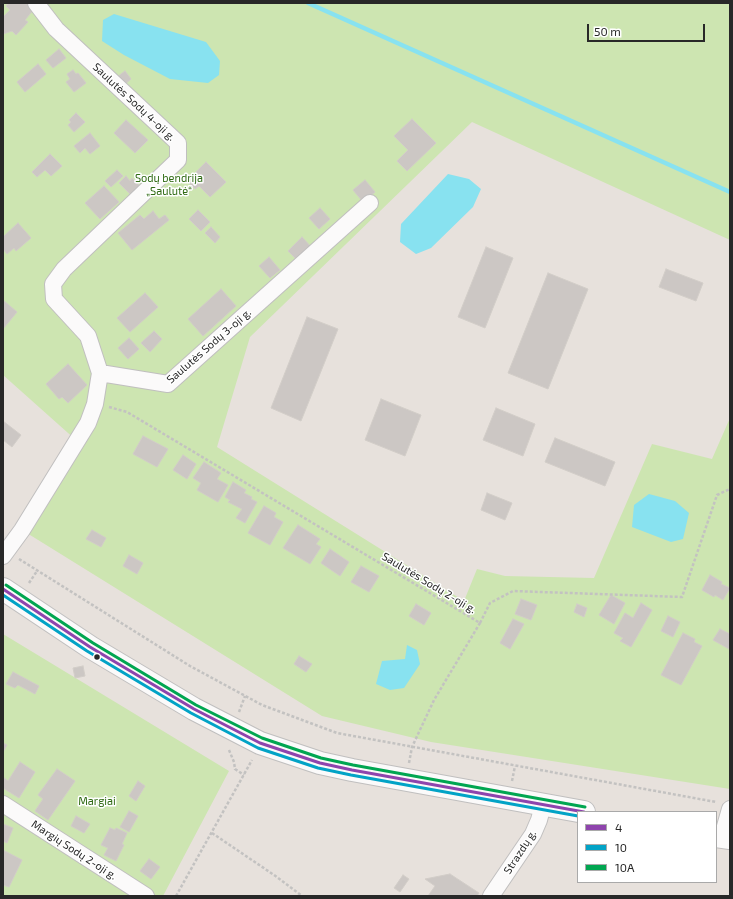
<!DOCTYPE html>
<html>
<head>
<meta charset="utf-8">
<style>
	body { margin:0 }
	#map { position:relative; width:733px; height:899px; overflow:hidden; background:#e7e1dc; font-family:"Exo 2",sans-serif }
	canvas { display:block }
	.frame { position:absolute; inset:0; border:4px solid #282828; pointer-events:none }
	.legend { position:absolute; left:577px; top:811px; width:140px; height:72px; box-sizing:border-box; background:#fff; border:1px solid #a9a9a9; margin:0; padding:5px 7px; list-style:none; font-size:12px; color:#282828 }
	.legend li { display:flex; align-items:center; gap:8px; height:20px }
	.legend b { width:20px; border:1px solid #a9a9a9 }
	.scale { position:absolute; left:587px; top:24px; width:118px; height:18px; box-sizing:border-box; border:2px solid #282828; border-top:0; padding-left:5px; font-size:12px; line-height:14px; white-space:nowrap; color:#282828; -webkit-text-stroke:3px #fff; paint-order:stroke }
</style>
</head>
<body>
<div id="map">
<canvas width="733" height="899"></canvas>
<div class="frame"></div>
<ul class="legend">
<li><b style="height:5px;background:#8e44ad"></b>4</li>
<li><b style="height:5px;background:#02a3c6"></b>10</li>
<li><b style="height:5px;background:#00a651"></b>10A</li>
</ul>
<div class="scale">50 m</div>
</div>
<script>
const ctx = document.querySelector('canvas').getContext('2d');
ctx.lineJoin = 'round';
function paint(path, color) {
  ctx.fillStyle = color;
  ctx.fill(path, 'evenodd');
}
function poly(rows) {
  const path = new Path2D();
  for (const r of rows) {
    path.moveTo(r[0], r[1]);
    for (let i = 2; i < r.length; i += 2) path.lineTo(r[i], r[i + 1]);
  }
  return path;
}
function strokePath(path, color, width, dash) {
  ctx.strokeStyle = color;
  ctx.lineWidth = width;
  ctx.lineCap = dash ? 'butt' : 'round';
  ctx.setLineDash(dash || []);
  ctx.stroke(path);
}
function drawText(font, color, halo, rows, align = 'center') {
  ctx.font = font + ' "Exo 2",sans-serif';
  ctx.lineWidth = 3;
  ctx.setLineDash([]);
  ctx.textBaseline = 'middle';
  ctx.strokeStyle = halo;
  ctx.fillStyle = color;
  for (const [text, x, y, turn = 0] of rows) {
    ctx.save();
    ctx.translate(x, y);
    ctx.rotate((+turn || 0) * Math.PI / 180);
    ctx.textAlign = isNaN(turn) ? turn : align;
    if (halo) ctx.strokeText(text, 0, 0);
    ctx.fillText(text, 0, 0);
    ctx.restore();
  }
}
paint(poly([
	[3,3,730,3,730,240,472,122,250,337,217,447,464,601,477,569,505,576,594,578,652,444,712,459,730,418,730,789,431,742,322,716,22,530,77,441,3,375],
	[3,634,229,771,163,896,3,896]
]), '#cde5b1');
paint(poly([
	[114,14,206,42,220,61,219,75,208,83,170,79,124,55,102,41,103,20],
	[448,174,469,179,481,189,473,207,431,248,416,254,400,242,401,224],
	[649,494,675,501,689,513,683,539,671,542,632,527,634,505],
	[407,645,417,650,420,664,404,688,390,690,376,684,382,661,405,659]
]), '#88e2f0');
strokePath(poly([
	[308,3,730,192]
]), '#88e2f0', 4.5);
const building = poly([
	[9,3,34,3,34,9,25,20,28,22,16,35,12,31,3,34,3,17,10,10,6,6,9,3],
	[59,49,66,58,53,68,46,60,59,49],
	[38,64,46,74,25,92,17,82,38,64],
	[73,70,76,74,78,73,86,83,74,92,66,82,70,79,67,74,73,70],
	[125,71,131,79,124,85,117,77,125,71],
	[76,113,85,122,74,132,68,125,71,122,69,120,76,113],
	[412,119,436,143,407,171,397,161,408,150,394,136,412,119],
	[126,120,148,140,135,153,114,133,126,120],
	[90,133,100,146,90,154,85,148,80,153,74,146,90,133],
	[50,154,62,166,51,176,45,170,37,177,32,172,50,154],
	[206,162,226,182,210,197,199,186,195,189,189,183,194,178,192,176,206,162],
	[117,170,123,176,111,187,105,181,117,170],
	[126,176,130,181,132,178,141,187,132,196,119,183,126,176],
	[365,180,375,192,363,202,353,190,365,180],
	[104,186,119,202,100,219,85,203,104,186],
	[320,208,330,219,319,229,309,218,320,208],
	[198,210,210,222,201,231,189,219,198,210],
	[153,211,159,219,165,215,169,220,132,250,118,233,140,215,144,219,153,211],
	[18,223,31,238,16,251,14,248,7,254,3,249,3,237,18,223],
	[211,227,220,237,215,243,205,233,211,227],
	[302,237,312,248,298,261,288,251,302,237],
	[486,247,513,258,485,328,458,317,486,247],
	[269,257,280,270,270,278,259,266,269,257],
	[666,269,703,283,696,301,659,287,666,269],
	[548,273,588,289,548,389,508,373,548,273],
	[221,289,236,306,203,336,188,319,221,289],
	[145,293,158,307,130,332,117,318,145,293],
	[3,300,17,312,3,329,3,300],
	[307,317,338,329,301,421,271,408,307,317],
	[154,331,162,339,150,352,141,343,154,331],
	[129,338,139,349,128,359,118,348,129,338],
	[68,364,87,385,68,403,62,397,59,399,46,384,68,364],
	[381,399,421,415,405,456,365,440,381,399],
	[496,408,535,424,523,456,483,440,496,408],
	[3,421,21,435,12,447,3,440,3,421],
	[143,436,168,449,157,467,133,454,143,436],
	[555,438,615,462,605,486,545,462,555,438],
	[183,455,196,464,187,479,173,470,183,455],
	[204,462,221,473,217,479,228,485,218,502,197,490,201,483,193,478,204,462],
	[233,482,246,490,244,493,252,497,251,499,257,502,245,523,236,518,242,509,228,502,230,500,225,497,233,482],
	[487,493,512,503,505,520,481,510,487,493],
	[264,506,276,513,274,517,283,522,270,545,248,533,264,506],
	[298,525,320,539,316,544,321,547,310,564,283,548,298,525],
	[92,530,106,538,101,547,86,539,92,530],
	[330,549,349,562,340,576,321,563,330,549],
	[129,555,143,563,137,574,123,566,129,555],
	[361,566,379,576,369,592,351,582,361,566],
	[710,575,722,582,721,584,730,588,723,600,715,595,714,597,702,590,710,575],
	[611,595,625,603,614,624,599,615,611,595],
	[521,599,537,605,531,620,515,614,521,599],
	[641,603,652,610,631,647,620,641,623,638,614,633,625,613,633,618,641,603],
	[416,604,431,613,424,625,409,616,416,604],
	[577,604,587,608,584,617,574,612,577,604],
	[668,616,680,622,673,637,661,631,668,616],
	[513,619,524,624,510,649,500,643,513,619],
	[720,629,730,634,730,646,729,649,713,640,720,629],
	[683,633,695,639,694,642,702,646,681,685,661,675,683,633],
	[299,656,312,664,306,672,294,664,299,656],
	[83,666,85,676,75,678,73,668,83,666],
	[13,672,39,686,35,694,18,685,15,688,6,684,13,672],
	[3,743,7,745,3,752,3,743],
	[20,762,35,772,19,798,3,788,3,777,8,781,20,762],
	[57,769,75,781,48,820,35,811,43,799,38,795,57,769],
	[138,781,145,786,136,801,129,796,138,781],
	[129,811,138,816,129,832,120,827,129,811],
	[76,816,90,824,84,833,71,826,76,816],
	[3,824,13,828,7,843,3,841,3,824],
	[110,828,115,830,116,828,127,833,122,844,124,845,116,861,104,855,108,848,101,845,110,828],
	[3,850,22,860,9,887,3,885,3,850],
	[149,859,160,867,151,879,140,871,149,859],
	[450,874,479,893,477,896,428,896,435,886,425,879,450,874],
	[403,875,409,879,400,892,394,888,403,875]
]);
paint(building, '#ccc7c4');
strokePath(building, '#d2cdc8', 1);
const minor = poly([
	[36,3,56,29,178,143,178,160,64,269,53,284,54,299,88,336,100,373],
	[3,556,22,530,88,423,95,404,100,373,168,384,370,203],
	[3,804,146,896],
	[722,837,730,809],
	[491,896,533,834,539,820,543,805]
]);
const secondary = poly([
	[3,589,90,647,194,709,260,743,320,763,352,770,584,812],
	[716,836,730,838]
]);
strokePath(minor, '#c0bfbf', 18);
strokePath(secondary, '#c0bfbf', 24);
strokePath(poly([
	[109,407,127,412,480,623,490,603,513,591,682,597,717,495,730,489],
	[19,559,190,666,262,705,337,733,716,802],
	[29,583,37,571],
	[239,712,245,696],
	[229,750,234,762,235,769,244,775],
	[409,763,412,747,434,700,480,623],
	[512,781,515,766],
	[212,833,274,875,302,896],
	[176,896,252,760]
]), '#c3c2c1', 2.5, [3, 2]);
strokePath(minor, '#fbfafa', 16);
strokePath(secondary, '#fbfafa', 22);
strokePath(poly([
	[3,589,90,647,194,709,260,743,320,763,352,770,584,812]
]), '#8e44ad', 3);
strokePath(poly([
	[3,595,87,651,191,713,258,748,318,768,351,775,578,816]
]), '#02a3c6', 3);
strokePath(poly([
	[6,585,93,643,196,705,262,738,321,758,353,765,585,807]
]), '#00a651', 3);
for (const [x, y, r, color] of [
	[97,657,3.5,"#282828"]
]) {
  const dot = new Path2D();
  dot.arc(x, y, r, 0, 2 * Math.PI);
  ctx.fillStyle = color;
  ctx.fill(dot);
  strokePath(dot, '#fff', 1.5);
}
drawText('11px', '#282828', '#fff', [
	["Saulutės Sodų 4-oji g.",134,102,43],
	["Saulutės Sodų 3-oji g.",209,346,-41],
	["Saulutės Sodų 2-oji g.",429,583,31],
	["Margių Sodų 2-oji g.",74,850,33],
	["Strazdų g.",520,852,-57]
]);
drawText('11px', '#2f6a13', '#fff', [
	["Sodų bendrija",169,178],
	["„Saulutė“",169,191],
	["Margiai",97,801]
]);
</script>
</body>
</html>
